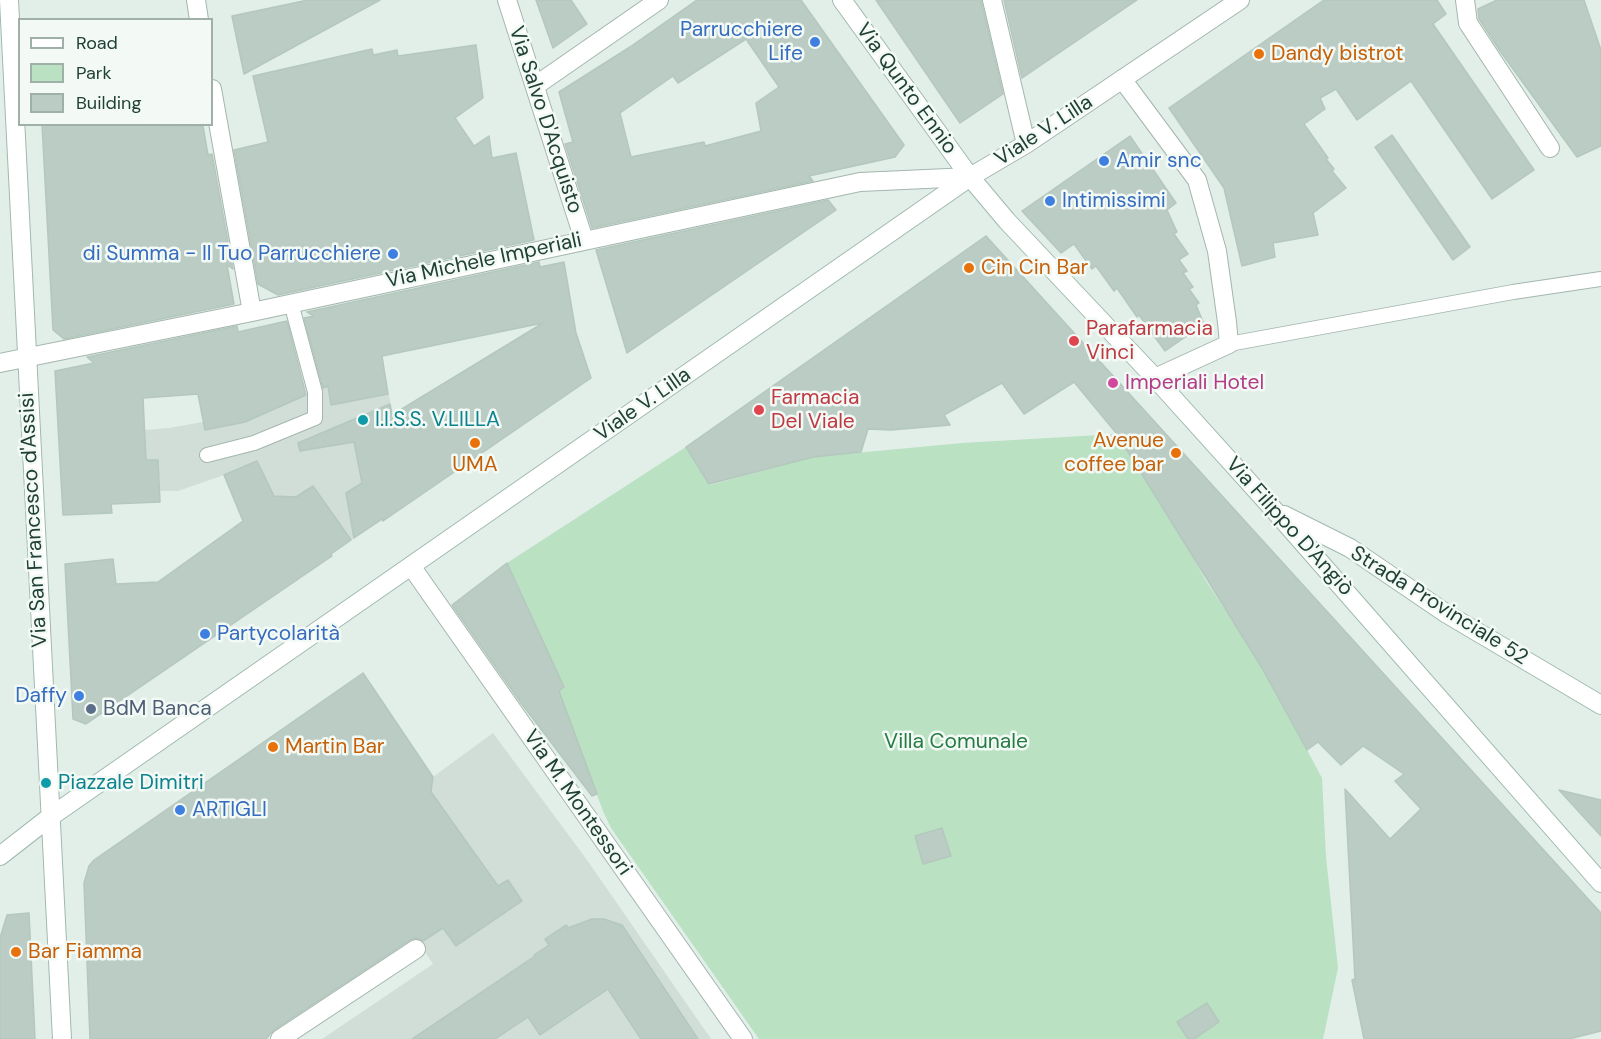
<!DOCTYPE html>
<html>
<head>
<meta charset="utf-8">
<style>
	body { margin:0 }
	#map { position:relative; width:1601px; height:1039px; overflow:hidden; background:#e2eee8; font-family:"DM Sans",sans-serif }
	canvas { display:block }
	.legend { position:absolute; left:18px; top:18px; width:195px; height:108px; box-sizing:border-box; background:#f3faf6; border:2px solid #9fb0a9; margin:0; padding:8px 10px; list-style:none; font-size:18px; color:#204036 }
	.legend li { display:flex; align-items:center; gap:12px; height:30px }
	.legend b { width:30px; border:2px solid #9fb0a9 }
</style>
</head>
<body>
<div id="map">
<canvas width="1601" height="1039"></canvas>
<ul class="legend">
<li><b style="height:8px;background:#fff"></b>Road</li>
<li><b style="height:16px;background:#b9e1c2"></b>Park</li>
<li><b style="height:16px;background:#baccc3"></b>Building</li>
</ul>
</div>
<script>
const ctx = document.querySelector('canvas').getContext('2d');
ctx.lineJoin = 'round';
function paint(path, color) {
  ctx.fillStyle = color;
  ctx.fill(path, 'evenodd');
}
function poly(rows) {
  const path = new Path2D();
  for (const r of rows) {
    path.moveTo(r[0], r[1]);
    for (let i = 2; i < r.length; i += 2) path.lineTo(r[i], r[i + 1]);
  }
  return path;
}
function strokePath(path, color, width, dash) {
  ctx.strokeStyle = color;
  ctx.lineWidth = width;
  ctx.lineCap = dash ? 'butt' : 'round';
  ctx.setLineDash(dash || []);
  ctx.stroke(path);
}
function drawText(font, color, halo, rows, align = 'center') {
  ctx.font = font + ' "DM Sans",sans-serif';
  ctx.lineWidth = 5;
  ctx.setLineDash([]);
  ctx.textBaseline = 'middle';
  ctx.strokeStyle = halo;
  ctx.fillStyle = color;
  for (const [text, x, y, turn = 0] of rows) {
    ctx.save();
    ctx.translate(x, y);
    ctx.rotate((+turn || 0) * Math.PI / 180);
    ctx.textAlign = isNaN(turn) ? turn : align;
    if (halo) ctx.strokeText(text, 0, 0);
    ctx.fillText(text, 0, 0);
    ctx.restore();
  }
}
paint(poly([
	[372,303,409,503,331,553,332,556,317,566,243,521,224,475,178,491,160,491,158,460,146,460,145,430,169,428,237,416,240,423,322,388,320,373,317,373,307,317],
	[493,733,587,860,711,1039,322,1039,433,964,352,845,432,787,433,777]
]), '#d0ded7');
paint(poly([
	[1117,434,1178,531,1206,581,1259,661,1322,778,1326,857,1338,968,1323,1039,759,1039,611,828,603,811,559,691,564,687,507,563,686,447,710,485,813,457,962,443]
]), '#b9e1c2');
const building = poly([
	[308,0,380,0,244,74,232,16,308,0],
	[536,0,571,0,587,24,553,48,536,0],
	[697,0,801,0,904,145,895,157,809,176,813,181,592,228,565,144,573,142,559,92,630,47,697,0],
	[746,39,779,87,756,103,761,131,705,146,704,142,631,157,620,113,673,76,678,83,746,39],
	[876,0,981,0,1003,94,960,123,876,0],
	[1004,0,1137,0,1022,78,1004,0],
	[1324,0,1437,0,1446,14,1433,24,1534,170,1492,199,1411,81,1357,120,1336,89,1320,98,1325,109,1304,124,1328,158,1326,159,1334,169,1332,171,1346,188,1313,213,1318,235,1273,243,1275,257,1242,266,1224,188,1169,108,1324,0],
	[1497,0,1584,0,1601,50,1601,146,1577,157,1500,51,1479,19,1478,9,1497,0],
	[476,45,483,98,455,118,474,146,489,136,492,158,516,153,534,240,278,295,258,284,234,150,268,142,253,76,372,49,373,55,397,50,398,56,476,45],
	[42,124,203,126,208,155,212,154,233,269,227,265,234,304,64,339,53,330,42,124],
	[1392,135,1470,247,1453,260,1375,147,1392,135],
	[1130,136,1176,203,1167,210,1177,232,1174,234,1188,254,1179,260,1187,271,1183,273,1193,287,1189,289,1199,303,1196,305,1204,324,1165,351,1139,315,1137,317,1117,288,1114,291,1096,266,1092,269,1074,244,1061,253,1022,211,1130,136],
	[828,200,836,210,627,353,596,250,828,200],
	[986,236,1601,913,1601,1031,1569,1039,1364,1039,1352,980,1355,979,1345,789,1390,839,1421,809,1395,781,1404,774,1363,746,1341,765,1318,742,1307,750,1262,668,1117,434,1074,382,1024,414,1002,383,944,415,950,425,891,430,868,429,861,452,813,457,709,484,686,447,986,236],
	[539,262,540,267,564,262,576,333,591,378,383,521,382,519,354,538,346,493,362,483,354,442,300,451,298,443,390,404,392,415,543,323,382,356,388,394,331,405,328,386,323,388,304,318,314,316,307,312,539,262],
	[287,321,306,395,245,422,205,430,198,394,143,398,146,460,158,460,160,502,111,504,112,513,63,515,55,371,94,363,87,357,237,326,238,332,287,321],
	[257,461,274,496,296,497,313,486,351,540,331,554,332,556,86,724,73,719,65,564,113,559,116,584,158,582,243,521,224,475,257,461],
	[507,563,564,687,559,691,597,794,592,796,521,703,452,605,507,563],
	[363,673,433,777,431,792,498,886,508,880,522,901,456,946,443,928,423,941,416,938,410,940,274,1030,266,1039,90,1039,84,883,89,866,94,860,363,673],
	[1559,790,1601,800,1601,836,1559,790],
	[942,828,951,856,923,864,915,836,942,828],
	[29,913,35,1039,0,1039,0,938,7,915,29,913],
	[592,919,604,919,622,925,698,1039,641,1039,608,989,540,1035,528,1017,495,1039,412,1039,535,956,534,955,549,945,545,939,566,925,568,928,592,919],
	[1207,1003,1219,1022,1194,1039,1188,1039,1177,1022,1207,1003]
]);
paint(building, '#baccc3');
strokePath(building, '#b4c8be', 1.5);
const lane = poly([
	[1229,344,1513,292,1601,279],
	[207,455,254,443,315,418,315,392,291,303]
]);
const street = poly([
	[196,0,199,20],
	[507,0,584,240],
	[992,0,1026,144],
	[1465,0,1468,23,1550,148],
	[1122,79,1197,180,1217,251,1227,322,1229,344,1155,378],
	[535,86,659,0],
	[212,89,252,312],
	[0,363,252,312,860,182,970,177,1026,144,1240,0],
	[411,566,743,1039],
	[280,1039,416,949]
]);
const secondary = poly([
	[9,0,62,1039],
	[842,0,970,177,1007,221,1155,378,1275,511,1601,883],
	[1284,515,1350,548,1447,614,1601,705],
	[0,856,50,817,970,177]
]);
strokePath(lane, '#a4b6af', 16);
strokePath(street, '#a4b6af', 20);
strokePath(secondary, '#9fbaaf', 20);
strokePath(lane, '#fff', 14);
strokePath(street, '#fff', 18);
strokePath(secondary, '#fff', 18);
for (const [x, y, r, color] of [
	[815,42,6,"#3f7fe0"],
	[1259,54,6,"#e8710a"],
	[1104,161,6,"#3f7fe0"],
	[1050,201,6,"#3f7fe0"],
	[393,254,6,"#3f7fe0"],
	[969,268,6,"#e8710a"],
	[1074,341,6,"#e0444e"],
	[1113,383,6,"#d1479c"],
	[759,410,6,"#e0444e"],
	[363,420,6,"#0f9aa8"],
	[475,443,6,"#e8710a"],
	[1176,453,6,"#e8710a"],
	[205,634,6,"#3f7fe0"],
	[79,696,6,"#3f7fe0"],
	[91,709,6,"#5c6f8a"],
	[273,747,6,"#e8710a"],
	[46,783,6,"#0f9aa8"],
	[180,810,6,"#3f7fe0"],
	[16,952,6,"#e8710a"]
]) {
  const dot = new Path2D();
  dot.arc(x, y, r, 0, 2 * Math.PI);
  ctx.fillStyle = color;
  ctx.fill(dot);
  strokePath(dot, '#f3faf6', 2);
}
drawText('21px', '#366cbe', '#f3faf6', [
	["Parrucchiere",803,30,"right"],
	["Life",803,54,"right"],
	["Amir snc",1116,161],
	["Intimissimi",1062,201],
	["di Summa - Il Tuo Parrucchiere",381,254,"right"],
	["Partycolarità",217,634],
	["Daffy",67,696,"right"],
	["ARTIGLI",192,810]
], 'left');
drawText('21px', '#c56008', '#f3faf6', [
	["Dandy bistrot",1271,54],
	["Cin Cin Bar",981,268],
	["Avenue",1164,441,"right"],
	["coffee bar",1164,465,"right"],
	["UMA",475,465,"center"],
	["Martin Bar",285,747],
	["Bar Fiamma",28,952]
], 'left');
drawText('21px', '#204036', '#f3faf6', [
	["Via Qunto Ennio",906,89,54],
	["Via Salvo D'Acquisto",545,120,72],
	["Viale V. Lilla",1044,131,-33],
	["Via Michele Imperiali",484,261,-12],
	["Viale V. Lilla",643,405,-35],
	["Via San Francesco d'Assisi",34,520,-93],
	["Via Filippo D'Angiò",1289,527,48],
	["Strada Provinciale 52",1439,606,32],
	["Via M. Montessori",577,803,55]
]);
drawText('21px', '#be3a42', '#f3faf6', [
	["Parafarmacia",1086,329],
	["Vinci",1086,353],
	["Farmacia",771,398],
	["Del Viale",771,422]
], 'left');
drawText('21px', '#b23c85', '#f3faf6', [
	["Imperiali Hotel",1125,383]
], 'left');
drawText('21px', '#0d838f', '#f3faf6', [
	["I.I.S.S. V.LILLA",375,420],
	["Piazzale Dimitri",58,783]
], 'left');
drawText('21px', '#4e5e75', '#f3faf6', [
	["BdM Banca",103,709]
], 'left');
drawText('21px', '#267b43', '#f3faf6', [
	["Villa Comunale",956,742]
]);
</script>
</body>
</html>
